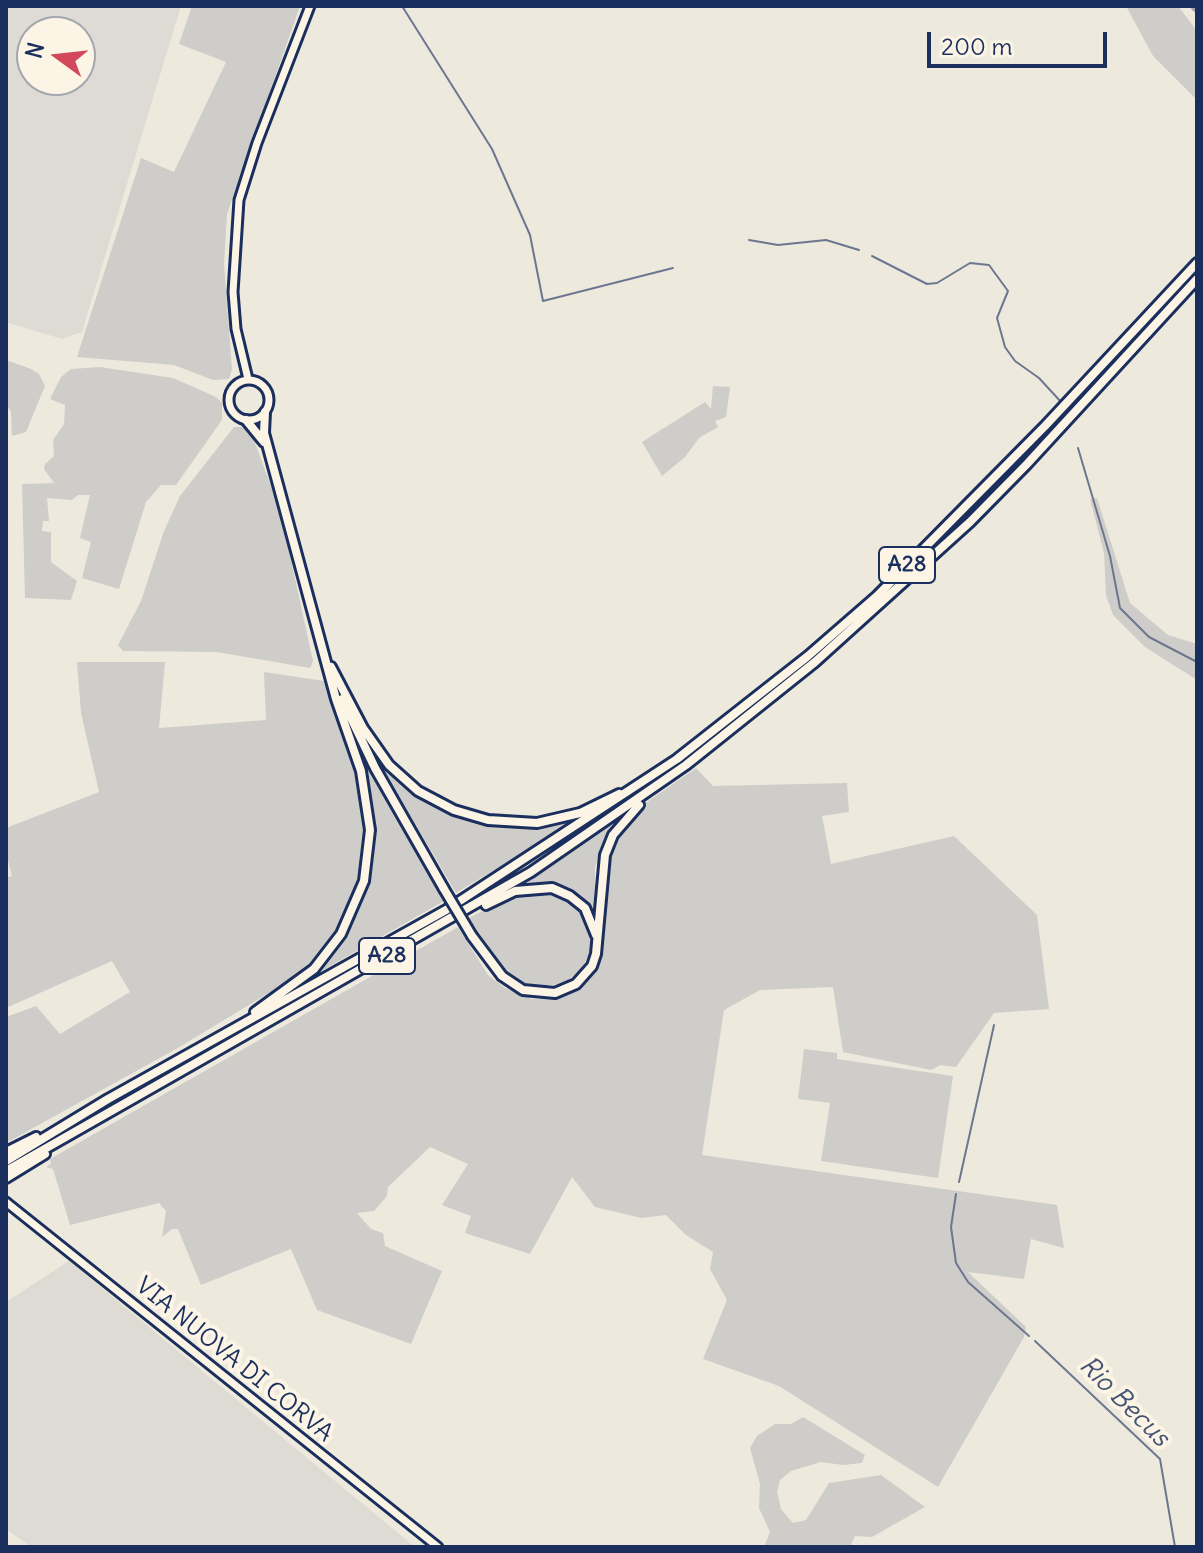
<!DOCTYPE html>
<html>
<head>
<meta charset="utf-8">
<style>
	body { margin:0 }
	#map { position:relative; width:1203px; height:1553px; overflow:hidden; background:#eee9dd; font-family:Delius,sans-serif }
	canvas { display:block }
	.frame { position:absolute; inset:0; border:8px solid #1b2f5e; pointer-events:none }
	.north { position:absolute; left:16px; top:16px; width:80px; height:80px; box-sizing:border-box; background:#fcf5e5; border:2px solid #a2a6af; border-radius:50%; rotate:285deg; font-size:22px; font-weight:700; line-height:32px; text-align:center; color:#1b2f5e }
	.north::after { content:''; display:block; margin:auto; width:28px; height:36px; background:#d1495b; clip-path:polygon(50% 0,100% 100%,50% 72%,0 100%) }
	.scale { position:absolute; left:927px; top:32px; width:180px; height:36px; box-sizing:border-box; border:4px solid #1b2f5e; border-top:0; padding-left:10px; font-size:24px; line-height:28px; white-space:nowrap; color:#1b2f5e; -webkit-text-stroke:6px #fcf5e5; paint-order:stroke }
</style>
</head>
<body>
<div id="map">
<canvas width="1203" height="1553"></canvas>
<div class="frame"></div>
<div class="north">N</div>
<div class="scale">200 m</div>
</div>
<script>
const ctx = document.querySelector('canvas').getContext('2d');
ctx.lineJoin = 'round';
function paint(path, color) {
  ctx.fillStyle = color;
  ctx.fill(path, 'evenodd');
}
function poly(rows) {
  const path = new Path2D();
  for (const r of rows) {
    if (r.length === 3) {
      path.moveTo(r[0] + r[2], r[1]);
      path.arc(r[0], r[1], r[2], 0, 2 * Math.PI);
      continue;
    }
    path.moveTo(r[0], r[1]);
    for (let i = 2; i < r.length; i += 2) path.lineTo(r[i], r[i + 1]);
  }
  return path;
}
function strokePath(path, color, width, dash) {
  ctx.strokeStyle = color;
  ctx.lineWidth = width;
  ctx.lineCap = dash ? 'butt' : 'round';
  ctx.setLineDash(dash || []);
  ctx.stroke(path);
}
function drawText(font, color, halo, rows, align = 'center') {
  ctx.font = font + ' Delius,sans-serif';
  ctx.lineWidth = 8;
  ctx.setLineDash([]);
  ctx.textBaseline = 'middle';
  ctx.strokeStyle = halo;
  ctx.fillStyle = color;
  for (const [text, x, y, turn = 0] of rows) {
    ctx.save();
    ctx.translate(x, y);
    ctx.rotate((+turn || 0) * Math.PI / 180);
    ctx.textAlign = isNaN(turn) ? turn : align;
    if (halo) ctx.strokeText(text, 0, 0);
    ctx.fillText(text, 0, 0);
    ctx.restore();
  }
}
paint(poly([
	[6,6,181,6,82,332,62,339,6,322],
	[32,32,80,32,80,80,32,80],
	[69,1261,415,1547,31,1547,6,1529,6,1302]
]), '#dedbd4');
paint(poly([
	[192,6,300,6,227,214,224,264,232,369,229,379,213,380,174,365,77,357,141,158,174,172,226,62,179,44],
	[1126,6,1178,6,1197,31,1197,100,1153,56],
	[6,360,31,369,39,374,45,386,26,432,12,436,11,412,6,403],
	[100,367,173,378,216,397,222,403,222,420,176,485,161,485,146,502,119,589,82,578,91,542,80,538,90,495,78,495,72,500,47,498,49,521,43,521,42,531,51,532,51,562,77,581,71,600,25,598,22,484,54,483,44,469,45,464,54,456,53,440,64,424,65,405,50,399,61,377,71,369],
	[713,386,730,387,726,417,715,421,718,427,699,438,685,457,662,476,642,442,705,402,711,409],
	[234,427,246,427,254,440,281,514,313,661,310,668,217,652,123,651,118,645,141,601,164,531,180,496],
	[1097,498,1130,603,1168,635,1197,644,1197,680,1145,647,1113,615,1106,595,1104,553,1090,499],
	[77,662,165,662,159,728,266,720,264,672,324,681,362,793,366,833,363,872,348,911,325,949,302,973,176,1049,6,1143,6,1017,36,1006,60,1034,130,992,112,961,6,1008,6,878,12,876,6,853,6,828,99,792,81,713],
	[368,744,414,792,453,815,492,824,586,814,456,893],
	[360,751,444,901,311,977,345,937,361,904,370,871,375,832],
	[696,768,713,786,847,783,849,812,822,816,831,864,954,836,1037,915,1049,1009,994,1013,956,1067,941,1065,931,1070,843,1052,833,987,760,990,724,1010,702,1155,1057,1205,1064,1248,1031,1239,1024,1279,968,1272,1026,1327,1024,1337,938,1487,779,1386,703,1359,727,1300,710,1269,713,1252,686,1235,666,1215,642,1218,595,1207,572,1177,530,1254,465,1233,471,1216,442,1205,468,1164,430,1147,388,1187,387,1196,374,1211,357,1213,371,1229,383,1233,385,1246,442,1271,411,1344,317,1310,291,1249,201,1285,178,1229,172,1229,162,1237,166,1211,159,1203,70,1225,53,1169,46,1167,51,1164,50,1159,458,927,488,975,505,988,532,999,558,998,585,983,598,965,603,936,604,872,610,847,617,832,641,806],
	[615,822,600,849,595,868,596,917,581,897,561,887,536,883,515,887],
	[547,891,567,897,584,912,592,938,590,953,580,971,563,984,526,987,507,975,487,953,469,918,516,894],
	[804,1049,837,1053,837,1059,953,1076,938,1178,821,1161,830,1103,798,1099],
	[803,1417,865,1455,862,1463,843,1465,821,1462,791,1471,780,1480,777,1492,781,1509,793,1523,806,1520,829,1483,881,1475,925,1507,872,1537,855,1536,850,1547,764,1547,770,1532,759,1508,760,1484,750,1448,757,1436,775,1424,791,1424]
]), '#cfcdca');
strokePath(poly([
	[402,6,492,149,530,235,543,301,673,268],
	[749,240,778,245,826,240,859,250],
	[872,256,927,284,937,283,970,263,989,265,1008,291,997,318,1005,347,1015,361,1039,378,1062,403],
	[1078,448,1110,556,1120,608,1149,637,1197,662],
	[959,1182,994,1025],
	[956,1194,951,1227,956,1263,968,1282,1029,1336],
	[1035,1341,1160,1459,1175,1547]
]), '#6c778f', 2);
strokePath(poly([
	[1196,6,1197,7]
]), '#a2a7af', 11);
const major = poly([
	[248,379,236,329,233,292,239,200,257,143,310,6],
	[249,400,20],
	[6,1202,438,1547]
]);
const highway = poly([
	[246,420,264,442],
	[331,667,363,728,389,765,418,791,454,810,488,820,537,823,580,813,619,794],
	[342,699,375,768,444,889],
	[486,905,515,891,552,888,570,896,585,908,596,935],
	[472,936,502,976,523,990,555,993,576,984,592,966,596,954,605,855,613,835,639,805],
	[255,1012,314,969,341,934,364,881,370,830,361,771,336,699,264,433,265,412],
	[6,1152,36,1137],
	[6,1161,108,1099,446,910,677,759,808,656,877,596,1045,426,1197,263],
	[6,1171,531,872,686,765,815,662,970,522,1027,464,1197,279],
	[6,1178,45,1154]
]);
strokePath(major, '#1b2f5e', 13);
strokePath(highway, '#1b2f5e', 14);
strokePath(major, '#fcf5e5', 7);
strokePath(highway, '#fcf5e5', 8);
const highwayBridge = poly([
	[444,889,472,936]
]);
strokePath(highwayBridge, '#1b2f5e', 14, []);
strokePath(highwayBridge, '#fcf5e5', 8);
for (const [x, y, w] of [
	[907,565,56],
	[387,956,56]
]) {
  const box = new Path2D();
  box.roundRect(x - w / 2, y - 18, w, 36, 6);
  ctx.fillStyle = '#fcf5e5';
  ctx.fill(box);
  strokePath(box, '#1b2f5e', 2);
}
drawText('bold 22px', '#1b2f5e', null, [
	["A28",907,565],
	["A28",387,956]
]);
drawText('24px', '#1b2f5e', '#fcf5e5', [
	["VIA NUOVA DI CORVA",234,1360,39]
]);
drawText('italic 26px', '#445376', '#fcf5e5', [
	["Rio Becus",1124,1402,45]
]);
</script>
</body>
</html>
